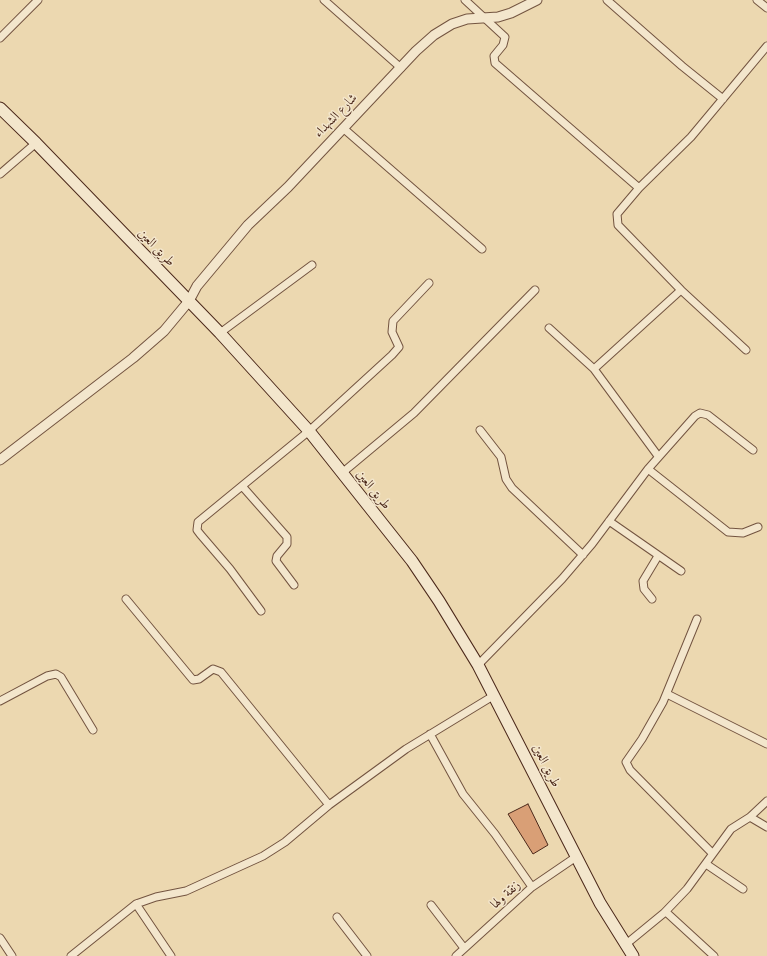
<!DOCTYPE html>
<html>
<head>
<meta charset="utf-8">
<style>
	body { margin:0 }
	canvas { display:block; background:#ecd8b0 }
</style>
</head>
<body>
<canvas width="767" height="956"></canvas>
<script>
const ctx = document.querySelector('canvas').getContext('2d');
ctx.lineJoin = 'round';
function paint(path, color) {
  ctx.fillStyle = color;
  ctx.fill(path, 'evenodd');
}
function poly(rows) {
  const path = new Path2D();
  for (const r of rows) {
    path.moveTo(r[0], r[1]);
    for (let i = 2; i < r.length; i += 2) path.lineTo(r[i], r[i + 1]);
  }
  return path;
}
function strokePath(path, color, width, dash) {
  ctx.strokeStyle = color;
  ctx.lineWidth = width;
  ctx.lineCap = dash ? 'butt' : 'round';
  ctx.setLineDash(dash || []);
  ctx.stroke(path);
}
function drawText(font, color, halo, rows, align = 'center') {
  ctx.font = font + ' "IM FELL French Canon",Amiri,serif';
  ctx.lineWidth = 3;
  ctx.setLineDash([]);
  ctx.textBaseline = 'middle';
  ctx.strokeStyle = halo;
  ctx.fillStyle = color;
  for (const [text, x, y, turn = 0] of rows) {
    ctx.save();
    ctx.translate(x, y);
    ctx.rotate((+turn || 0) * Math.PI / 180);
    ctx.textAlign = isNaN(turn) ? turn : align;
    if (halo) ctx.strokeText(text, 0, 0);
    ctx.fillText(text, 0, 0);
    ctx.restore();
  }
}
const building = poly([
	[528,804,548,845,533,854,508,814,528,804]
]);
paint(building, '#d99f76');
strokePath(building, '#4b281a', 1);
const minor = poly([
	[324,0,401,68],
	[465,0,505,37,503,45,494,56,495,63,639,188],
	[607,0,682,66,723,99],
	[757,0,767,8],
	[0,38,38,0],
	[343,128,482,249],
	[0,174,36,143],
	[681,290,746,350],
	[549,328,594,369,658,456],
	[220,333,312,265],
	[594,369,681,290,618,225,617,214,639,188,691,137,767,46],
	[480,430,501,457,506,479,512,488,583,555],
	[648,469,728,532,743,533,758,527],
	[342,473,414,413,535,290],
	[242,486,287,537,287,544,277,556,276,561,294,585],
	[609,521,681,571],
	[126,599,193,680,199,679,213,669,221,672,329,805],
	[652,599,644,589,643,581,658,556],
	[261,611,230,569,200,534,197,530,198,522,309,431,392,355,399,347,392,332,393,321,429,283],
	[697,619,663,702,642,739,626,762,630,770,712,853],
	[478,665,562,579,592,544,648,469,695,416,700,413,708,415,753,450],
	[667,694,767,744],
	[0,701,47,676,56,674,61,677,93,730],
	[430,734,463,794,495,834,532,887],
	[750,817,767,827],
	[706,864,743,889],
	[136,904,171,956],
	[431,905,464,948],
	[666,912,714,956],
	[337,917,367,956],
	[0,938,12,956],
	[625,945,664,913,687,889,731,829,750,817,767,801],
	[71,956,136,904,156,897,186,891,263,856,285,842,329,805,406,749,493,696],
	[456,956,532,887,576,857]
]);
const tertiary = poly([
	[0,460,133,358,164,331,189,301,197,286,248,225,288,187,416,51,434,35,452,24,467,19,498,17,511,13,537,0]
]);
const secondary = poly([
	[0,108,36,143,220,333,309,431,412,561,439,601,478,665,600,903,633,956]
]);
strokePath(minor, '#735440', 9);
strokePath(tertiary, '#735440', 11);
strokePath(secondary, '#4b281a', 13);
strokePath(minor, '#f3e6cc', 7);
strokePath(tertiary, '#f3e6cc', 9);
strokePath(secondary, '#f3e6cc', 11);
drawText('13px', '#4b281a', '#f3e6cc', [
	["شارع الشهداء",336,116,-46],
	["طريق العين",156,248,46],
	["طريق العين",373,490,51],
	["طريق العين",546,766,63],
	["زنقة ولها",506,895,-42]
]);
</script>
</body>
</html>
